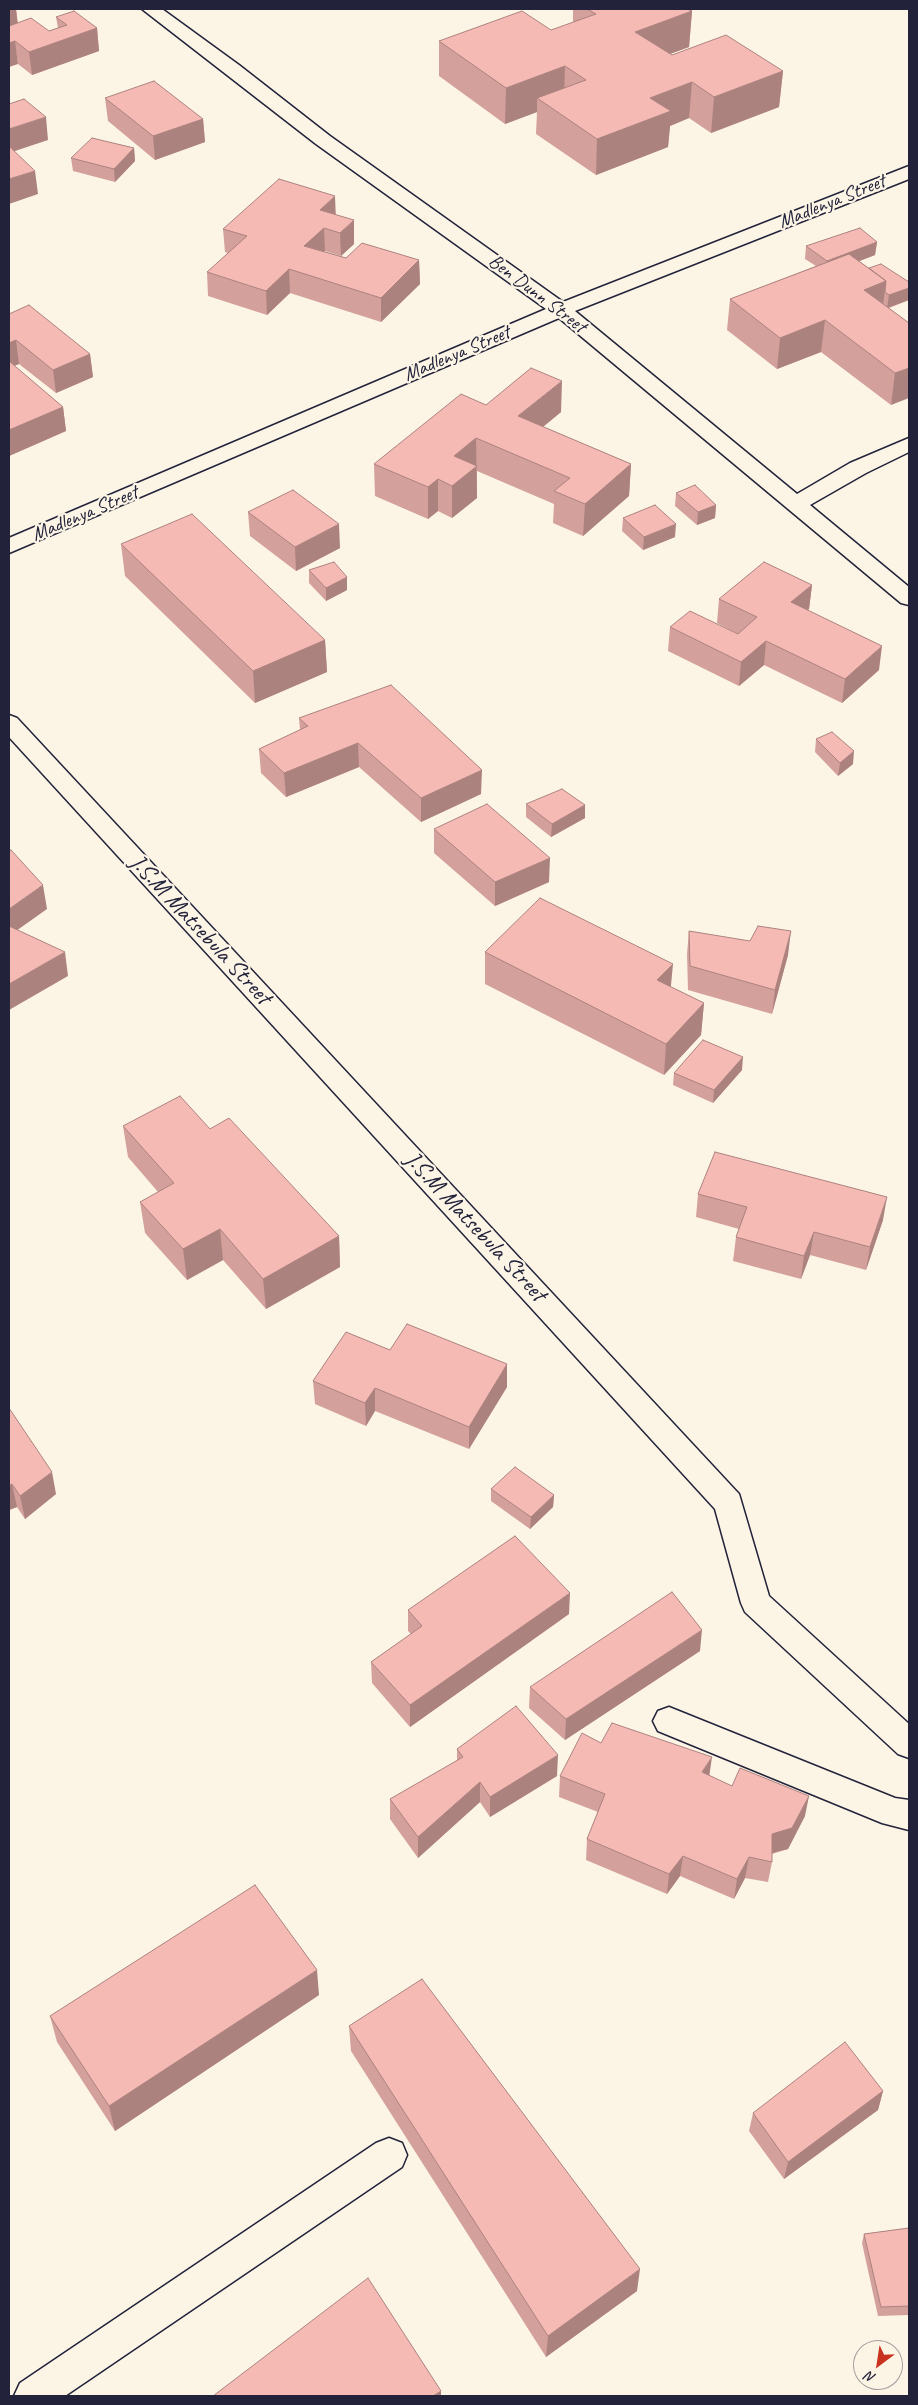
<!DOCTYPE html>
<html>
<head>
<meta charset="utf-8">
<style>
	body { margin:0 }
	#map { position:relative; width:918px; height:2405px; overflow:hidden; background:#fcf5e5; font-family:Caveat,sans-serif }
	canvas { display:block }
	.frame { position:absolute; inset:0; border:10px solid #22223b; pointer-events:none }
	.north { position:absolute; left:853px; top:2340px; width:50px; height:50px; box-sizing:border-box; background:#fcf5e5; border:1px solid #a5a1a1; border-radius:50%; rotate:211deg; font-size:14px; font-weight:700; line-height:20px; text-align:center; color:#22223b }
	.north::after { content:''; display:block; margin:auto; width:18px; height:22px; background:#c8321e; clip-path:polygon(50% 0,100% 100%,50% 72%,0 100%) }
</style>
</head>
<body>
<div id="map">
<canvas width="918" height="2405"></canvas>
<div class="frame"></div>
<div class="north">N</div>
</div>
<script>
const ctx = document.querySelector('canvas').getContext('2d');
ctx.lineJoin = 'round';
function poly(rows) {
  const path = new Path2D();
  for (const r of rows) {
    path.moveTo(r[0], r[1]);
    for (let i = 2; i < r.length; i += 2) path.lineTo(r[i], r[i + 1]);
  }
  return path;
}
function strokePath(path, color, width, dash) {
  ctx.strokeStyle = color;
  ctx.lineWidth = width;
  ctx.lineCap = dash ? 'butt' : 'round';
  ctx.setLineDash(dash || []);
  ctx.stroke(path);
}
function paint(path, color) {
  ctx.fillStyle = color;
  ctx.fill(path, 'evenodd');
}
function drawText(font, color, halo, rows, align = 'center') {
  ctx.font = font + ' Caveat,sans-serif';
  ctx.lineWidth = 4.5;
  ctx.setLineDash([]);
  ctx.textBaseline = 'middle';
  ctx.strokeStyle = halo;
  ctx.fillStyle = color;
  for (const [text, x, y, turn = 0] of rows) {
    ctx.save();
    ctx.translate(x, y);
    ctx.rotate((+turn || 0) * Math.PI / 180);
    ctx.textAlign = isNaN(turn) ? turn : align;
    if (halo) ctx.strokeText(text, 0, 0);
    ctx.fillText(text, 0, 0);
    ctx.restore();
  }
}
const minor = poly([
	[142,9,162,9,239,65,330,136,563,302,909,166,909,179,575,311,797,494,850,463,909,438,909,452,866,473,810,505,909,587,909,605,901,603,559,318,9,553,9,538,546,309,316,144,142,9],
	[9,715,17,718,739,1494,769,1596,909,1724,909,1758,898,1754,745,1612,741,1603,715,1509,9,737,9,715],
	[669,1707,895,1798,909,1800,909,1830,882,1823,658,1731,653,1721,658,1711,669,1707],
	[389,2138,402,2143,407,2155,402,2167,65,2396,14,2396,20,2383,376,2143,389,2138]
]);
strokePath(minor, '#22223b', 3);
paint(minor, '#fcf5e5');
paint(poly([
	[9,9,16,9,18,23,49,31,58,28,56,17,97,28,99,51,32,75,18,64],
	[573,9,687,9,692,11,689,47,670,54,672,55,783,71,779,107,711,133,689,118,670,126,668,147,596,175,536,134,537,112,505,124,439,76,439,41,551,30,573,23],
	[105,98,203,119,205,142,155,160,108,121],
	[134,148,135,161,115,182,73,171,71,158],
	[335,215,354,244,341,256,325,251,324,252,346,258,419,260,420,284,381,322,290,293,267,315,208,296,207,272,228,253,225,252,223,229],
	[877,242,875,255,859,261,869,268,909,282,909,300,889,308,909,323,891,405,821,352,777,369,727,330,730,299,816,266,805,259,806,246],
	[9,314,90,354,93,377,56,393,19,364,14,366,63,407,66,431,9,456],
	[486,405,561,412,543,427,631,464,629,496,583,536,553,523,554,504,477,471,477,498,452,518,438,511,428,519,375,496,374,464],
	[676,493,716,505,715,518,697,525,675,506],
	[248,512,340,548,296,571,250,536],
	[623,518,675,537,643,550,622,531],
	[121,544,325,640,327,672,255,703,125,576],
	[309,570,347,590,326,601,309,583],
	[812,585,809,609,807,610,879,670,842,703,764,665,739,686,668,651,670,627,738,634,717,623,719,599],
	[299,718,481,794,421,822,359,767,286,797,261,773,259,749,300,730],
	[816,739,853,764,838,776,815,752],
	[526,804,585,805,585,818,551,837,526,817],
	[434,829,549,882,495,906,434,853],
	[689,931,788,955,772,1014,688,990,687,954],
	[485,952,671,987,704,1003,701,1035,664,1075,485,984],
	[742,1070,713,1103,673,1085,674,1073],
	[123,1126,210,1129,339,1236,340,1267,266,1309,223,1260,187,1280,145,1233,140,1202,158,1192,128,1157],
	[698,1194,883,1220,866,1270,810,1255,801,1279,733,1261,736,1237,739,1229,696,1217],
	[390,1350,507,1387,469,1449,375,1411,366,1426,315,1404,313,1381],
	[9,1408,56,1494,25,1519,17,1507,9,1510],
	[491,1489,554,1495,553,1507,530,1529,491,1501],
	[408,1610,569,1614,410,1727,372,1683,371,1662,411,1634,408,1631],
	[700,1651,565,1740,529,1708,530,1687],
	[601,1743,710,1776,732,1786,805,1816,788,1849,772,1854,772,1862,768,1882,745,1878,734,1899,680,1876,667,1894,586,1860,587,1839,598,1812,559,1797,560,1776],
	[457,1749,557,1776,490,1817,480,1802,418,1858,390,1819,390,1799,457,1761],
	[319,1995,115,2131,57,2042,50,2016],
	[349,2026,637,2291,546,2357,351,2051],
	[883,2091,878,2110,784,2179,749,2131,753,2113],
	[909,2228,909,2315,878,2316,862,2243,864,2234]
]), '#d4a09c');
paint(poly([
	[9,9,16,9,18,29,9,32],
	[692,11,689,47,634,67,635,32],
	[97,28,99,51,32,75,29,52],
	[15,41,18,64,9,67,9,43],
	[565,66,564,102,537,98,537,112,505,124,506,88],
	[783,71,779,107,711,133,714,97],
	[692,82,689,118,670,126,668,147,596,175,597,139,650,98],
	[46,117,48,140,9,153,9,129],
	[203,119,205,142,155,160,153,136],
	[134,148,135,161,115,182,114,169],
	[35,171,38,194,9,204,9,179],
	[335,196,336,220,324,228,325,251,305,269,304,246,320,210],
	[354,220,354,244,341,256,340,233],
	[877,242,875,255,826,274,827,261],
	[419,260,420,284,381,322,381,298],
	[289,269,290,293,267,315,266,291],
	[886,281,882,313,864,290],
	[909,288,909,300,887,308,889,295],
	[825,320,821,352,777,369,780,338],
	[16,340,19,364,9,368,9,343],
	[90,354,93,377,56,393,53,370],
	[909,368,909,398,891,405,895,373],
	[562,381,561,412,517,448,518,416],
	[63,407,66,431,9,456,9,430],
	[476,438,477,498,452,518,452,486,454,456],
	[631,464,629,496,583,536,585,504],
	[438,479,438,511,428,519,428,487],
	[716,505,715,518,697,525,698,512],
	[339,524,340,548,296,571,295,547],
	[676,524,675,537,643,550,644,537],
	[347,577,347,590,326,601,326,588],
	[812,585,809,609,789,626,791,602],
	[325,640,327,672,255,703,253,671],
	[766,641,764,665,739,686,741,662],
	[882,646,879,670,842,703,845,679],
	[358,743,359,767,286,797,284,773],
	[854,751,853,764,838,776,840,763],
	[482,770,481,794,421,822,421,798],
	[585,805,585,818,551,837,552,824],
	[550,858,549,882,495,906,495,882],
	[43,885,47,909,9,936,9,909],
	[791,931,788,955,772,1014,775,990],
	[65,952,68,976,9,1010,9,984],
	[673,964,670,996,657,980],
	[704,1003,701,1035,664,1075,666,1044],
	[743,1057,742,1070,713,1103,714,1090],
	[887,1197,883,1220,866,1270,870,1247],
	[220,1229,223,1260,187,1280,183,1249],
	[814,1232,810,1255,801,1279,804,1256],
	[339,1236,340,1267,266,1309,263,1279],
	[507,1364,507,1387,469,1449,469,1427],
	[375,1388,375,1411,366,1426,365,1403],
	[52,1472,56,1494,25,1519,20,1496],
	[12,1484,17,1507,9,1510,9,1486],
	[554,1495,553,1507,530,1529,531,1517],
	[570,1593,569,1614,410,1727,410,1705],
	[702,1630,700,1651,565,1740,566,1719],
	[558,1755,557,1776,490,1817,490,1797],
	[712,1757,709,1778,702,1772],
	[480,1782,480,1802,418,1858,418,1837],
	[809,1796,805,1816,788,1849,768,1854,772,1834],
	[683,1856,680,1876,667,1894,669,1874],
	[749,1857,745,1878,734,1899,737,1879],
	[317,1970,319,1995,115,2131,109,2106],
	[883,2091,878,2110,784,2179,788,2162],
	[640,2269,637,2291,546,2357,548,2336],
	[441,2391,441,2396,433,2396]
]), '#ac827f');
const building = poly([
	[587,9,687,9,692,11,635,32,672,55,726,35,783,71,714,97,692,82,650,98,671,111,597,139,537,98,586,80,565,66,506,88,439,41,522,11,551,30,596,14,587,9],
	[74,11,97,28,29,52,15,41,9,43,9,26,31,18,49,31,67,25,56,17,74,11],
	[154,81,203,119,153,136,105,98,154,81],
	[24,99,46,117,9,129,9,104,24,99],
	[92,138,134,148,114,169,71,158,92,138],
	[9,146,35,171,9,179,9,146],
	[279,179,335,196,320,210,354,220,340,233,324,228,304,246,346,258,362,243,419,260,381,298,289,269,266,291,207,272,247,236,223,229,279,179],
	[860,228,877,242,827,261,806,246,860,228],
	[849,254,886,281,864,290,909,323,909,368,895,373,825,320,780,338,730,299,849,254],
	[881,264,909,282,909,288,889,295,885,292,886,281,869,268,881,264],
	[29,305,90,354,53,370,16,340,9,343,9,314,29,305],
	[9,361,63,407,9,430,9,361],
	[531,368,562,381,518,416,631,464,585,504,554,491,570,478,476,438,454,456,477,466,452,486,438,479,428,487,374,464,461,394,486,405,531,368],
	[695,485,716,505,698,512,676,493,695,485],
	[293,490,339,524,295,547,248,512,293,490],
	[655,505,676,524,644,537,623,518,655,505],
	[192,514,325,640,253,671,121,544,192,514],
	[334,562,347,577,326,588,309,570,334,562],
	[764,562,812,585,791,602,882,646,845,679,766,641,741,662,670,627,690,611,738,634,757,617,719,599,764,562],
	[391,685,482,770,421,798,358,743,284,773,259,749,308,726,299,718,391,685],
	[832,732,854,751,840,763,816,739,832,732],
	[562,789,585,805,552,824,526,804,562,789],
	[487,804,550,858,495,882,434,829,487,804],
	[11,850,43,885,9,909,9,851,11,850],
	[540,898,673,964,657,980,704,1003,666,1044,485,952,540,898],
	[9,926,65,952,9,984,9,926],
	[758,926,791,931,775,990,690,966,689,931,750,941,758,926],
	[703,1040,743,1057,714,1090,674,1073,703,1040],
	[180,1096,210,1129,229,1118,339,1236,263,1279,220,1229,183,1249,140,1202,174,1183,123,1126,180,1096],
	[715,1152,887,1197,870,1247,814,1232,804,1256,736,1237,747,1207,698,1194,715,1152],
	[407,1324,507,1364,469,1427,375,1388,365,1403,313,1381,346,1332,390,1350,407,1324],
	[9,1408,52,1472,20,1496,12,1484,9,1486,9,1408],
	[515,1467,554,1495,531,1517,491,1489,515,1467],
	[515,1536,570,1593,410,1705,371,1662,422,1626,408,1610,515,1536],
	[672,1592,702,1630,566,1719,530,1687,672,1592],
	[516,1706,558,1755,490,1797,480,1782,418,1837,390,1799,463,1757,457,1749,516,1706],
	[612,1723,712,1757,702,1772,732,1786,740,1768,809,1796,792,1828,772,1834,772,1862,749,1857,737,1879,683,1856,669,1874,587,1839,605,1794,560,1776,582,1733,601,1743,612,1723],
	[255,1885,317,1970,109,2106,50,2016,255,1885],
	[422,1979,640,2269,548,2336,349,2026,422,1979],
	[845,2042,883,2091,788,2162,753,2113,845,2042],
	[909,2228,909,2306,881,2307,864,2234,909,2228],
	[368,2278,441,2391,433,2396,213,2396,368,2278]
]);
paint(building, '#f6bab5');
strokePath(building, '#ac827f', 1);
drawText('20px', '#22223b', '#fcf5e5', [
	["Madlenya Street",832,202,-22],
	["Ben Dunn Street",537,294,37],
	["Madlenya Street",457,354,-23],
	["Madlenya Street",85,514,-23]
]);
drawText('24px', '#22223b', '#fcf5e5', [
	["J.S.M Matsebula Street",200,930,47],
	["J.S.M Matsebula Street",475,1227,47]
]);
</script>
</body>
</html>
